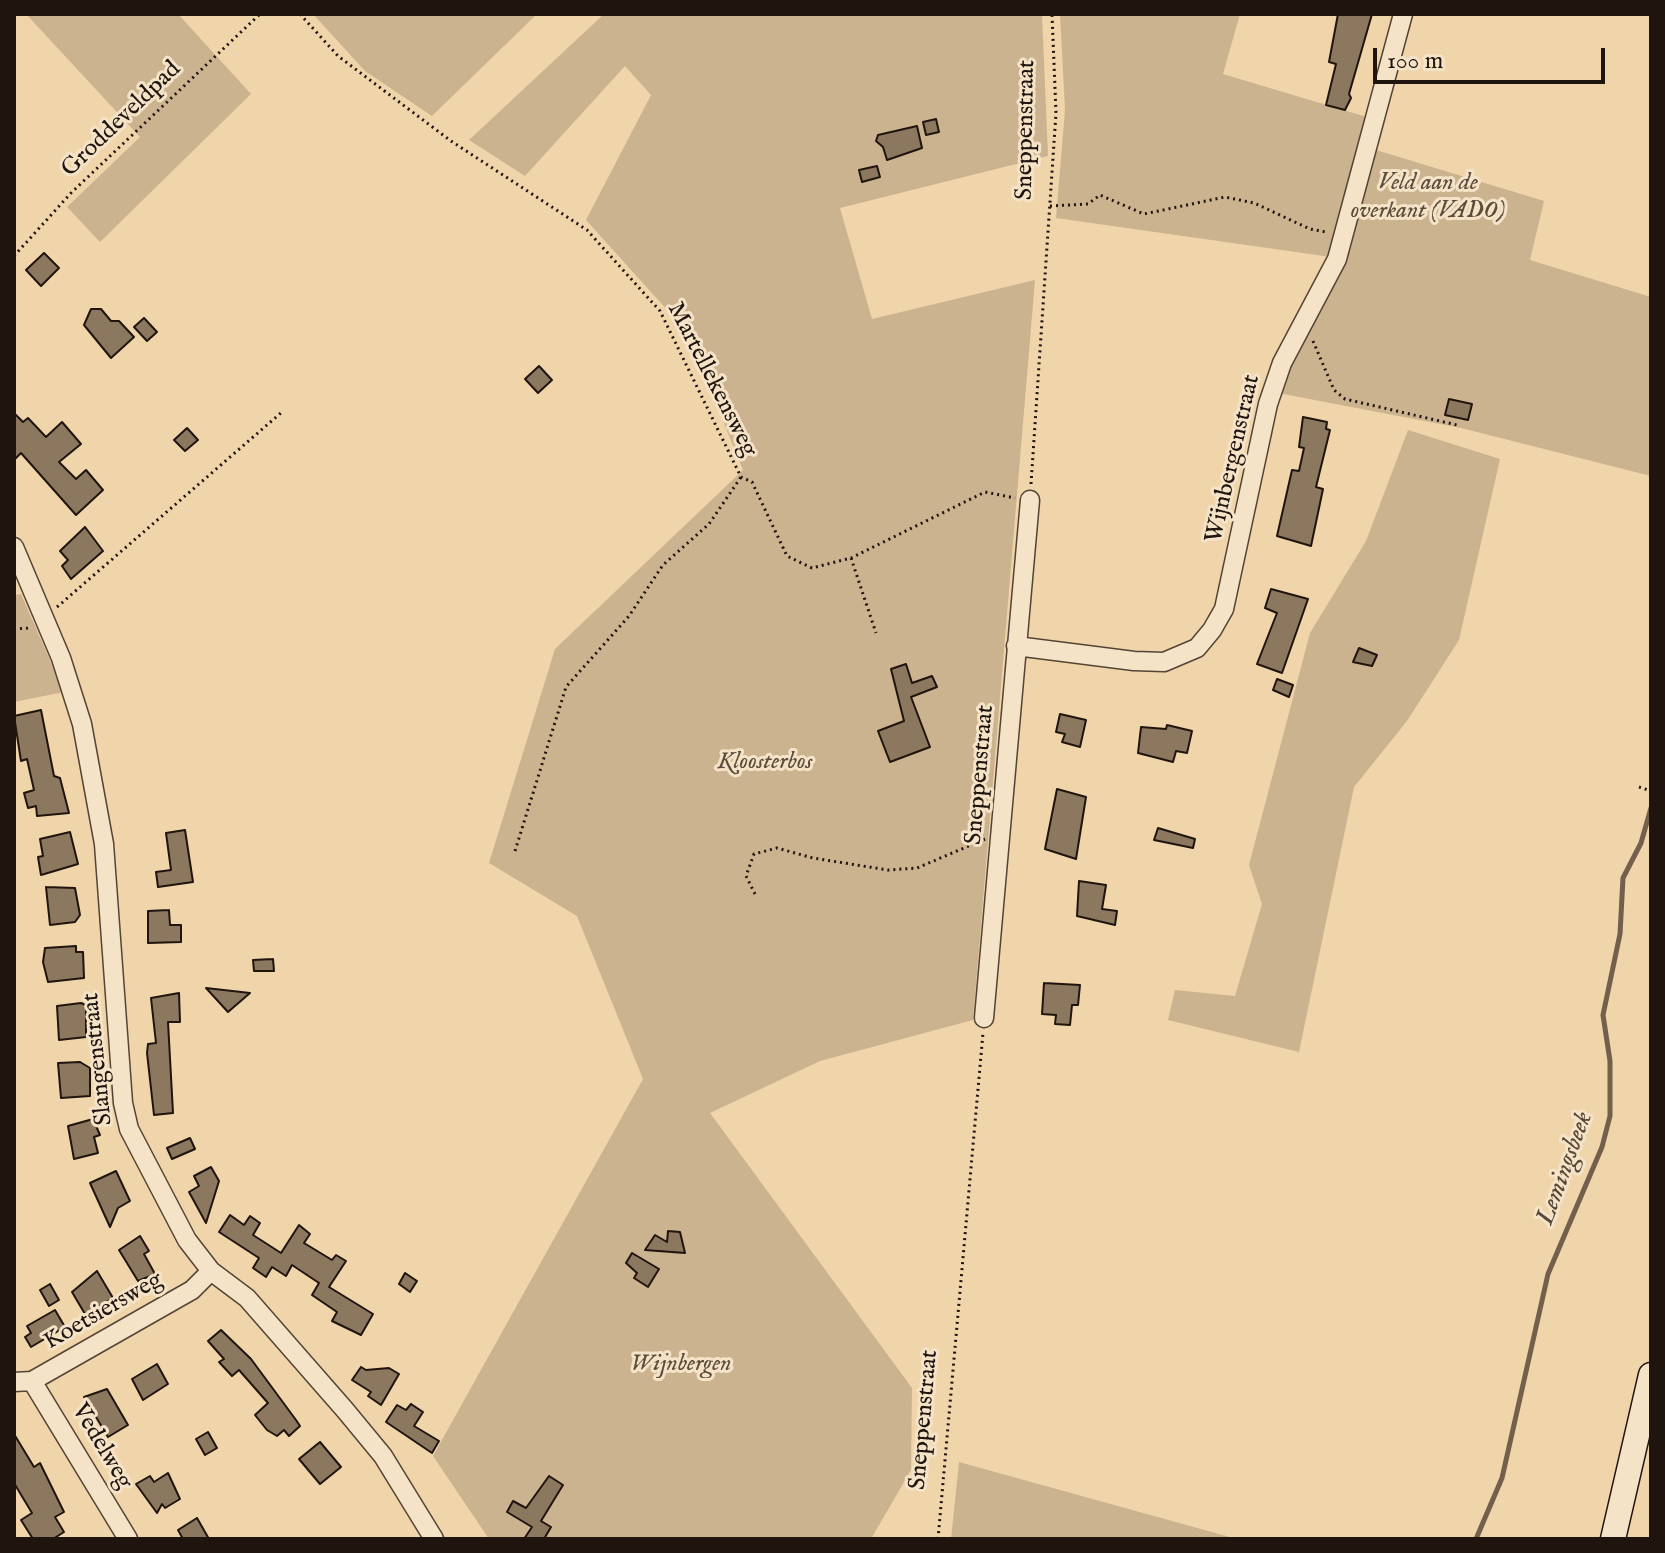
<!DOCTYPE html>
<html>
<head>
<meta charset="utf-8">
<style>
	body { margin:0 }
	#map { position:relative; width:1665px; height:1553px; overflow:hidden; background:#f0d4aa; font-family:"IM FELL English",serif }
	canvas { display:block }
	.frame { position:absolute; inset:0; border:16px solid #1f140e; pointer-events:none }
	.scale { position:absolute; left:1373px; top:48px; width:232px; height:36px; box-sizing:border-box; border:4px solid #1f140e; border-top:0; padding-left:10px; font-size:24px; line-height:28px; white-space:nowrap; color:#1f140e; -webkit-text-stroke:6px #f5e3c8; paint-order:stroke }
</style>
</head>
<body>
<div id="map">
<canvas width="1665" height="1553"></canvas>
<div class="frame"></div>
<div class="scale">100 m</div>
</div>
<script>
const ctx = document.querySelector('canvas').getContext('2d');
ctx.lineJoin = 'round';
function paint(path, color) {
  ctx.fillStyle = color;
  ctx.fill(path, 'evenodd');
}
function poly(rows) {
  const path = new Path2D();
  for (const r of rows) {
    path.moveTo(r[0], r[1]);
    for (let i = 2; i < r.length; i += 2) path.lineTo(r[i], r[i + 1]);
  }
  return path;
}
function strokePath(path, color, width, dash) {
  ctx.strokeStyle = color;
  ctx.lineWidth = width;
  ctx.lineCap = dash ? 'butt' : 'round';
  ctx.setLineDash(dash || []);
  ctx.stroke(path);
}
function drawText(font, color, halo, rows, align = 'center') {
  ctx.font = font + ' "IM FELL English",serif';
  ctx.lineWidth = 6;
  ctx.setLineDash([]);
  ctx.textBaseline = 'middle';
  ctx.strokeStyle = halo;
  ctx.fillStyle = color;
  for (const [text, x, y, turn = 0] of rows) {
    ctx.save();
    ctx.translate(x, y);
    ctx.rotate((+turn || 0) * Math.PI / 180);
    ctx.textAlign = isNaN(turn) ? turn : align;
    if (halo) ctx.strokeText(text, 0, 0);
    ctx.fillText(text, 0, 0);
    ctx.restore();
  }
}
paint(poly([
	[26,14,178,14,251,94,100,242,67,207,140,137],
	[313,14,537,14,432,116,365,71],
	[604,14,1042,14,1048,156,840,208,872,319,1035,280,973,1020,820,1061,710,1113,912,1388,911,1470,871,1539,489,1539,433,1456,643,1079,577,916,489,863,555,649,743,470,687,332,586,220,651,95,625,66,525,176,469,140],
	[1060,14,1240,14,1223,74,1370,118,1331,257,1056,218,1065,110],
	[1376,150,1544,201,1530,260,1651,297,1651,476,1461,428,1278,393,1350,251],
	[1408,430,1500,459,1459,640,1407,721,1354,787,1299,1052,1168,1020,1175,990,1235,996,1262,904,1249,865,1310,633,1366,541],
	[21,594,64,692,14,702,14,595],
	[959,1462,1237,1539,951,1539]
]), '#ccb38f');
strokePath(poly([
	[1476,1539,1502,1478,1548,1274,1602,1147,1610,1116,1610,1061,1603,1015,1620,934,1623,878,1641,843,1651,808]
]), '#72604c', 5);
const building = poly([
	[1338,14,1372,14,1349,94,1351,98,1345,110,1326,105,1336,64,1329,62,1338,14],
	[936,119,939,132,926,135,923,122,936,119],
	[917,126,922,148,887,160,883,147,876,141,878,135,917,126],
	[877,166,880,177,862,182,859,170,877,166],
	[44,253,59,268,41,286,26,270,44,253],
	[91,309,101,309,111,321,119,321,134,337,111,358,84,325,91,309],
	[144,318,157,332,147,341,134,327,144,318],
	[539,366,552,380,538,393,525,379,539,366],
	[1449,399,1472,404,1468,420,1445,415,1449,399],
	[14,413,23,422,28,418,46,437,62,422,81,444,59,462,76,479,86,470,103,490,76,515,21,453,14,460,14,413],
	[1303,417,1327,422,1326,429,1330,430,1316,487,1323,489,1311,546,1277,536,1292,470,1299,471,1304,448,1299,447,1303,417],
	[187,428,198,440,185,451,174,440,187,428],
	[85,527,103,551,71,579,62,566,68,560,60,551,85,527],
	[1271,589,1308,599,1282,673,1257,664,1277,613,1265,608,1271,589],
	[1359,648,1377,655,1372,666,1353,662,1359,648],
	[906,664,912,683,932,676,937,687,911,697,930,747,890,762,878,731,904,721,891,669,906,664],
	[1277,679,1293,685,1289,697,1273,690,1277,679],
	[41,710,54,776,60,778,69,813,37,816,36,806,28,808,24,793,34,790,27,759,21,761,14,716,41,710],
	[1060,714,1086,720,1080,747,1062,742,1065,734,1056,732,1060,714],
	[1167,725,1192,731,1187,753,1176,751,1173,762,1138,753,1141,727,1166,729,1167,725],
	[1057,789,1086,797,1076,859,1045,849,1057,789],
	[1158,828,1195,839,1193,848,1154,840,1158,828],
	[185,830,193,882,158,887,156,872,171,870,166,833,185,830],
	[70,832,78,864,41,875,38,857,43,856,40,839,70,832],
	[1079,881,1106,885,1102,909,1117,911,1115,925,1077,916,1079,881],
	[46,887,75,888,80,915,75,922,50,925,46,887],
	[169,910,170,925,181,925,181,942,148,943,148,911,169,910],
	[76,946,76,952,83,952,84,978,48,982,43,962,45,948,76,946],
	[273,959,274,971,254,971,253,960,273,959],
	[1044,983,1080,985,1078,1005,1072,1005,1070,1025,1055,1024,1056,1015,1042,1014,1044,983],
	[206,988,250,993,228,1012,206,988],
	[179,993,180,1022,168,1022,173,1113,154,1115,147,1053,148,1044,156,1043,151,998,179,993],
	[81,1003,86,1005,86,1037,59,1040,57,1006,81,1003],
	[80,1062,90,1068,90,1096,61,1098,58,1063,80,1062],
	[93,1119,100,1135,94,1137,98,1153,74,1159,68,1126,93,1119],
	[190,1138,195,1149,172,1159,167,1148,190,1138],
	[211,1167,219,1181,206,1223,189,1192,199,1186,194,1176,211,1167],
	[116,1171,130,1201,118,1208,110,1227,90,1183,116,1171],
	[230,1215,244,1225,250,1216,260,1223,253,1235,281,1253,299,1225,310,1234,304,1243,332,1260,336,1255,346,1261,329,1287,373,1314,361,1335,332,1321,337,1312,312,1295,319,1283,292,1265,286,1276,272,1267,266,1277,253,1268,259,1258,219,1232,230,1215],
	[668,1231,680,1232,685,1253,645,1250,655,1235,667,1242,668,1231],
	[140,1236,149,1251,144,1254,155,1274,138,1281,119,1250,140,1236],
	[632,1253,659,1269,648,1287,634,1278,637,1273,626,1263,632,1253],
	[97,1271,113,1298,85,1314,72,1292,97,1271],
	[405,1273,417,1281,410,1292,399,1284,405,1273],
	[50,1284,59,1300,49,1306,40,1290,50,1284],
	[55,1310,65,1327,31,1347,25,1337,31,1333,27,1326,55,1310],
	[221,1330,251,1359,296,1420,300,1426,289,1436,284,1430,277,1436,267,1430,255,1415,268,1403,239,1370,232,1376,219,1362,224,1359,208,1341,221,1330],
	[157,1364,168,1384,143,1400,132,1379,157,1364],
	[361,1367,366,1370,389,1368,399,1374,381,1405,368,1396,371,1392,352,1380,361,1367],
	[107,1389,128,1425,108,1437,84,1397,107,1389],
	[411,1404,423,1412,414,1426,439,1441,432,1453,386,1422,397,1405,406,1410,411,1404],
	[208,1432,217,1448,205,1455,196,1439,208,1432],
	[14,1434,34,1467,40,1463,64,1512,55,1517,64,1532,53,1539,33,1539,21,1520,32,1513,14,1483,14,1434],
	[320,1442,341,1467,320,1484,299,1459,320,1442],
	[168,1473,180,1499,165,1508,162,1504,157,1513,136,1484,150,1476,154,1482,168,1473],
	[549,1476,563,1485,541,1521,551,1527,544,1539,524,1539,532,1527,507,1512,513,1501,526,1508,549,1476],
	[197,1518,209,1539,183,1539,178,1530,197,1518]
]);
paint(building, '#8c785f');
strokePath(building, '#1f140e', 2);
const street = poly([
	[14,547,61,658,82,724,104,844,123,1103,129,1129,187,1240,211,1271,247,1298,345,1410,383,1456,434,1539],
	[1016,646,1134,661,1164,662,1197,648,1212,630,1224,609,1268,404,1282,363,1337,259,1403,14],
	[984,1018,1030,500],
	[32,1381,128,1539],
	[14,1382,32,1381,192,1290,211,1271]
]);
const secondary = poly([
	[1613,1539,1651,1375]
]);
strokePath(street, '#534435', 21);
strokePath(secondary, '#1f140e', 27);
strokePath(poly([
	[300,14,338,56,451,141,587,230,660,311,741,477,752,482,787,556,812,568,851,558,985,492,1015,498],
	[1050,206,1088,204,1100,195,1144,214,1225,197,1254,203,1310,229,1326,232],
	[14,256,71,193,260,14],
	[1313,341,1334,390,1345,399,1457,425],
	[1031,484,1056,113,1052,14],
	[851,558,876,633],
	[57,607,282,412],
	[14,629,30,628],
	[1639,787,1651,791],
	[515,851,566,687,629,616,663,565,709,524,741,477],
	[755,894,746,876,754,854,777,848,813,858,888,870,917,868,985,839],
	[938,1539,983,1033]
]), '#1f140e', 3, [2, 4]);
strokePath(street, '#f5e3c8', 18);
strokePath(secondary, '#f5e3c8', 24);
drawText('24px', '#1f140e', '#f5e3c8', [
	["Groddeveldpad",122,120,-44],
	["Sneppenstraat",1027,130,-89],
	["Martellekensweg",711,380,63],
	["Wijnbergenstraat",1234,459,-77],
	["Sneppenstraat",981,775,-85],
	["Slangenstraat",99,1059,-96],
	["Koetsiersweg",104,1312,-30],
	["Sneppenstraat",925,1420,-85],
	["Vedelweg",101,1447,59]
]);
drawText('italic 24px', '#5c4c3b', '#f5e3c8', [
	["Veld aan de",1428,184],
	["overkant (VADO)",1428,212],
	["Kloosterbos",765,763],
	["Wijnbergen",681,1365]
]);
drawText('italic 26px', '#564737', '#f5e3c8', [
	["Lemingsbeek",1566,1169,-70]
]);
</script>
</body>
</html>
